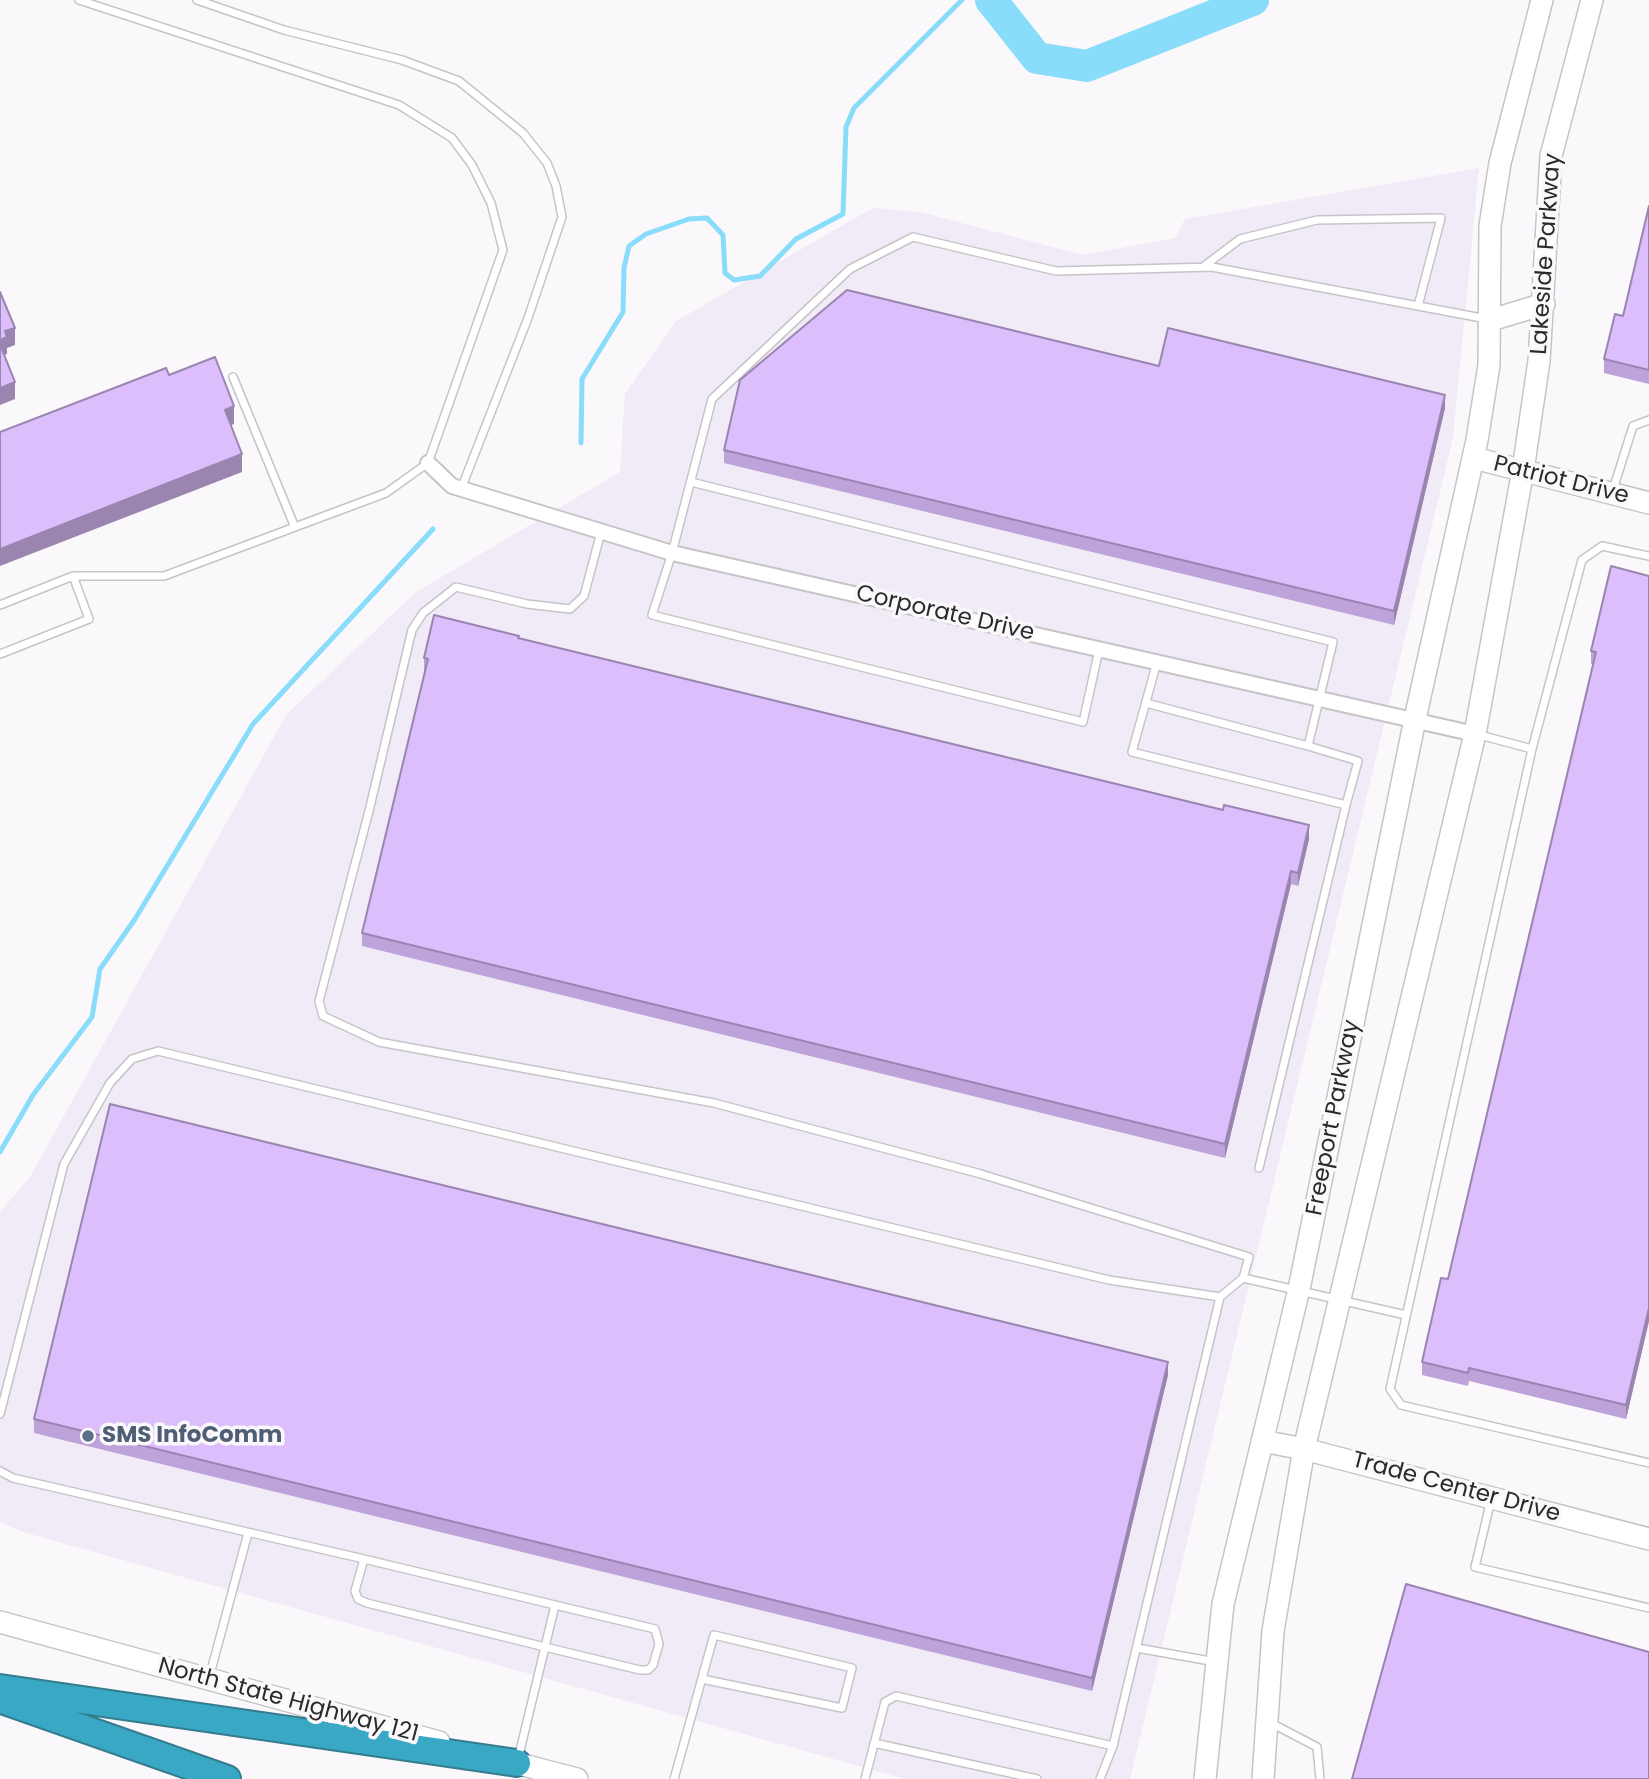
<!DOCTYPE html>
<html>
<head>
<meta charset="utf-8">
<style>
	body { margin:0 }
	canvas { display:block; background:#faf8fb }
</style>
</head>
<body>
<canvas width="1649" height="1779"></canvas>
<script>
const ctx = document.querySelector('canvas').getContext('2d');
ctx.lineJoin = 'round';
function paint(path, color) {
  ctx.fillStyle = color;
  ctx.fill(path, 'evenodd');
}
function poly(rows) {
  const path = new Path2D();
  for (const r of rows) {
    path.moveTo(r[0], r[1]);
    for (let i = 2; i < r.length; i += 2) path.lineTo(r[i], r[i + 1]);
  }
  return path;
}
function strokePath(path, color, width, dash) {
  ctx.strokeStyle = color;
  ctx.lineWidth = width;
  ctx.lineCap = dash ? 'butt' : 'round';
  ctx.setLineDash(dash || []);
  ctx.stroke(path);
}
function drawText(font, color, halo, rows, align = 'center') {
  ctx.font = font + ' Poppins,sans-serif';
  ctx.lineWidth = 7;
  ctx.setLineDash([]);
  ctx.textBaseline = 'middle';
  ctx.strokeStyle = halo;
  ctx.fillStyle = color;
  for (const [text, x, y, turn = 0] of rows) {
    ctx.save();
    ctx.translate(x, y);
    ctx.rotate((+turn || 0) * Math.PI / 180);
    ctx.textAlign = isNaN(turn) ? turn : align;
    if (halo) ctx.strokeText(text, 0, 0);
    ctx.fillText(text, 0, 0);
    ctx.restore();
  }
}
paint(poly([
	[1479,168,1453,438,1130,1779,905,1779,26,1533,0,1522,0,1212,30,1177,286,715,416,592,620,472,625,394,676,321,873,208,920,212,1083,255,1175,238,1185,219]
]), '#f0ebf6');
strokePath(poly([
	[581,443,582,379,623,312,624,268,629,246,646,234,689,219,707,218,723,235,725,273,734,280,760,276,796,239,843,214,846,127,854,108,962,0],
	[0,1152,33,1095,92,1017,100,969,135,919,253,724,433,529]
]), '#89ddfa', 5);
strokePath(poly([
	[991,0,1037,58,1087,66,1253,0]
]), '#89ddfa', 32);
const lane = poly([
	[197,0,284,30,402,60,459,81,523,133,547,163,556,186,562,217,528,318,461,489],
	[1203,267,1240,239,1317,220,1441,218,1418,306],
	[233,377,294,525],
	[691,482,1333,642,1308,746,1358,761,1346,805,1132,752,1157,662],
	[1612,493,1633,426,1649,420],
	[1649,556,1602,546,1582,560,1532,749,1390,1389,1401,1405,1649,1463],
	[0,605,73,576,164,576,386,493,428,463,503,250,491,203,472,165,452,138,399,105,79,0],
	[1099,650,1083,722,652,615,672,553,712,399,850,269,913,237,1056,271,1212,267,1487,319],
	[0,654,89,619,73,576],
	[1146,703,1308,746],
	[1476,734,1532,749],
	[1259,1168,1346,805],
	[1243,1278,1406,1315],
	[0,1414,64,1164,110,1083,132,1059,158,1051,1109,1280,1220,1297,1243,1278,1249,1257,981,1174,714,1103,379,1042,323,1016,319,1001,369,811,412,630,423,613,456,587,527,604,570,609,584,596,601,532],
	[0,1471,13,1478,364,1559,355,1591,358,1599,367,1603,545,1647,640,1670,648,1670,653,1665,659,1644,655,1629,555,1605,545,1647,518,1759],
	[1491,1500,1475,1567,1649,1608],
	[364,1559,555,1605],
	[1137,1648,1216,1662],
	[209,1678,248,1533],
	[1271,1723,1317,1747,1320,1779],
	[874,1743,1037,1779],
	[674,1779,714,1635,852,1668,842,1708,702,1679],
	[865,1779,885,1702,896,1696,1113,1746,1220,1297],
	[1100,1779,1113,1746]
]);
const street = poly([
	[428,463,452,486,672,553,1475,734]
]);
const secondary = poly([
	[1491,320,1544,304],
	[1474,458,1649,503],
	[1262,1441,1304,1449,1649,1539],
	[0,1622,439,1742],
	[504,1760,577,1779],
	[1205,1779,1223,1604,1299,1289,1415,719,1477,440,1489,365,1490,226,1500,163,1542,0],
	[1263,1779,1273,1631,1304,1449,1475,734,1523,470,1539,361,1551,156,1592,0]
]);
const highway = poly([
	[0,1688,517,1763],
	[5,1701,227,1779]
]);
strokePath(lane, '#c6c4c8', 10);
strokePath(street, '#c6c4c8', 18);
strokePath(secondary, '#c6c4c8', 24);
strokePath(highway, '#347c8e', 30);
strokePath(lane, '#fff', 7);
strokePath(street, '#fff', 14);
strokePath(secondary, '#fff', 21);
strokePath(highway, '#39a8c4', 26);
paint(poly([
	[1649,206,1649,384,1604,373,1604,359,1623,316],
	[1159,366,1445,408,1394,625,724,463,724,450],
	[1649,576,1649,1321,1626,1419,1469,1381,1468,1386,1422,1375,1422,1362,1448,1279,1593,664,1591,664,1591,651],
	[519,639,1309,839,1298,886,1291,884,1225,1158,362,946,362,933,425,672,424,672,424,658],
	[1168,1375,1092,1691,34,1433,34,1419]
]), '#bda3d9');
paint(poly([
	[15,328,15,345,7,348,7,354,0,357,0,340,5,331],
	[15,382,15,399,0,405,0,388],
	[1445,395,1445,408,1394,625,1394,611],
	[234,406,234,424,225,428,225,410],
	[242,454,242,472,0,566,0,549],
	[1309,825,1309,839,1298,886,1298,873],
	[1291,871,1291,884,1225,1158,1225,1144],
	[1649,1308,1649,1321,1626,1419,1626,1405],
	[1168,1362,1168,1375,1092,1691,1092,1678]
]), '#9a85b0');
const building = poly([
	[1649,206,1649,370,1604,359,1615,314,1623,316,1649,206],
	[847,290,1159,366,1168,328,1445,395,1394,611,724,450,740,380,847,290],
	[0,292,15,328,5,331,7,337,0,340,0,292],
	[0,347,1,347,15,382,0,388,0,347],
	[215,357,234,406,225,410,242,454,0,549,0,432,166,368,169,375,215,357],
	[1611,566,1649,576,1649,1308,1626,1405,1469,1368,1468,1373,1422,1362,1441,1278,1448,1279,1596,652,1591,651,1611,566],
	[434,615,519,636,518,638,1223,810,1224,805,1309,825,1298,873,1291,871,1225,1144,362,933,428,659,424,658,434,615],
	[110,1104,1168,1362,1092,1678,34,1419,110,1104],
	[1406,1584,1649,1652,1649,1779,1352,1779,1406,1584]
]);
paint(building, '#dcbefc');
strokePath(building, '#9a85b0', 2);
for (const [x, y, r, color] of [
	[88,1436,7,"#5c6f8a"]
]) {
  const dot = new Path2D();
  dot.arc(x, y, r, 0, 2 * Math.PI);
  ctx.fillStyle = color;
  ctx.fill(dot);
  strokePath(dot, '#faf8fb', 2.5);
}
drawText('23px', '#2b2a2b', '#faf8fb', [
	["Lakeside Parkway",1547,254,-86],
	["Patriot Drive",1561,481,14],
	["Corporate Drive",945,614,13],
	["Freeport Parkway",1334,1118,-79],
	["Trade Center Drive",1456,1488,15],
	["North State Highway 121",288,1701,15]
]);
drawText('bold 23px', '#4e5e75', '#faf8fb', [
	["SMS InfoComm",102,1436]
], 'left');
</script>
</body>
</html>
